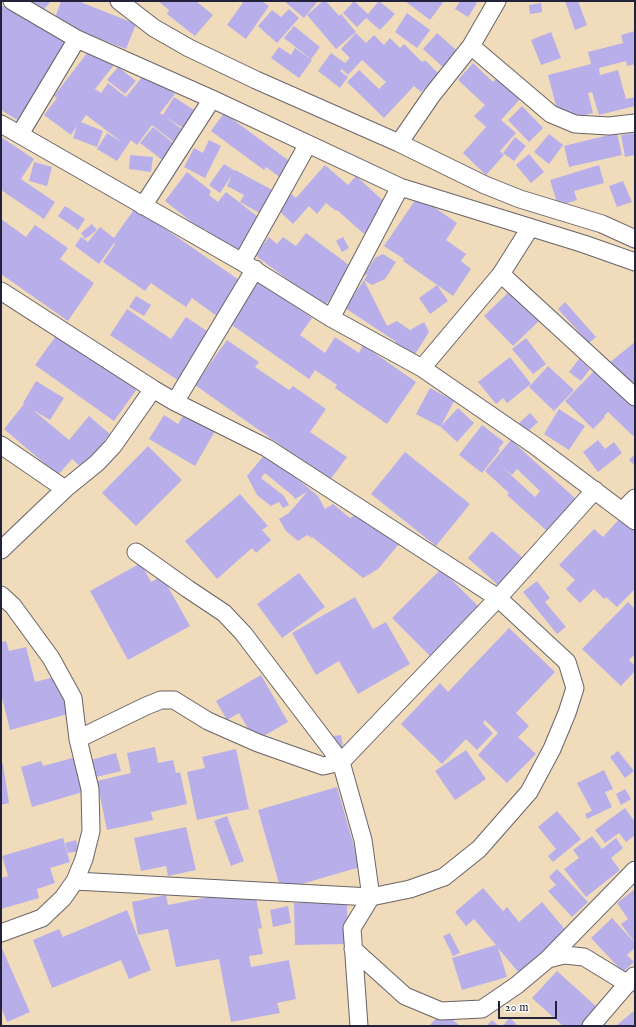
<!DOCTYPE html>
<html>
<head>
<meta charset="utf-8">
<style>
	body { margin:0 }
	#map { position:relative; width:636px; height:1027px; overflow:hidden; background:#f0dcba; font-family:"IM FELL English",serif }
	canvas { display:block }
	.frame { position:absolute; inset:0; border:2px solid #22223b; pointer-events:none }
	.scale { position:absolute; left:498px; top:1001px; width:59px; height:18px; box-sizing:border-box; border:2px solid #22223b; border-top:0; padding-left:5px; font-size:12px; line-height:14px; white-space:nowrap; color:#22223b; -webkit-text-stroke:3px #fdfcf7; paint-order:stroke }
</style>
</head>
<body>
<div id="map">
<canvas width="636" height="1027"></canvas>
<div class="frame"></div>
<div class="scale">20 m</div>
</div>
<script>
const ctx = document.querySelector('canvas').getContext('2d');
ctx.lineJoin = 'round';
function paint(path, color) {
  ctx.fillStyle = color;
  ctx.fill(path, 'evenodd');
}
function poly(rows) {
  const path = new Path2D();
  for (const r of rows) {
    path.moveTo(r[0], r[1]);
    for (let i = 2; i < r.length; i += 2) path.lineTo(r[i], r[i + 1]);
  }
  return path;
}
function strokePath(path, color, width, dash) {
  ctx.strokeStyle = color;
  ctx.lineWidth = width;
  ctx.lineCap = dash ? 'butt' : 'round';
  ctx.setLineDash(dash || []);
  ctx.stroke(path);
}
paint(poly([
	[22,1,51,1,39,15],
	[61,1,78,1,136,24,126,49,54,21],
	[158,1,196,1,213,15,195,36,167,14,169,10],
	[244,1,262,1,269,6,246,39,227,25],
	[284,1,318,1,304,18],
	[323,1,326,1,339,16,341,14,356,32,336,49,307,15],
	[354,1,368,14,379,1,395,14,380,30,366,18,357,27,343,13],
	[405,1,444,1,430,20],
	[460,1,474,1,477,3,468,17,455,9],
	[565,1,578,1,587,25,575,30],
	[541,3,542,12,530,14,529,5],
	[1,5,12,12,15,7,72,41,24,124,1,110],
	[289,9,299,18,277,43,258,26,272,10,281,17],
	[407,13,430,30,417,48,395,32],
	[294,26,320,47,311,59,284,38],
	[635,31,635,64,627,66,626,61,599,68,600,75,618,70,626,99,635,97,635,106,599,115,592,92,588,93,593,113,560,121,548,75,591,64,588,52,623,43,621,35],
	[551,32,561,58,541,65,531,40],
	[356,33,366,43,374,35,384,45,390,38,400,48,404,44,422,62,425,60,439,74,421,92,414,86,384,118,347,82,359,70,379,89,386,82,362,60,348,75,342,69,340,71,348,77,340,88,318,71,331,53,345,63,350,58,341,49],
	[437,33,462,55,447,71,423,49],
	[279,47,291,55,295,48,312,60,299,78,271,58],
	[91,48,114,65,95,89,101,93,108,83,126,97,147,71,175,94,160,113,163,115,174,97,194,110,183,128,166,117,183,130,174,142,152,125,137,145,131,140,117,161,97,149,107,133,123,143,86,115,81,122,103,131,97,147,73,138,77,126,71,135,44,115,57,98,54,96],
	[473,63,493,82,498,77,521,98,501,120,516,133,500,151,504,155,486,175,463,153,486,127,474,116,485,105,458,80],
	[118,67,136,81,125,94,107,80],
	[522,106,543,128,529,142,508,120],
	[224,113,292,163,281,178,266,167,264,170,211,131],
	[153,127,177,146,165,162,140,143],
	[617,133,622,155,569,167,564,146],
	[635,133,635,155,625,157,621,135],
	[549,134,563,145,549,164,534,152],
	[1,137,34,159,21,179,55,202,44,219,1,190],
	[515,137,526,146,514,161,503,153],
	[209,140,221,146,205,178,184,167,194,148,203,153],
	[529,154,544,172,531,183,516,165],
	[130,155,153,157,151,172,129,169],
	[34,162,52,167,47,186,29,181],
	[224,164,235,171,235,170,276,192,263,215,240,202,244,195,227,186,232,175,220,193,209,185],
	[325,165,348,185,356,176,389,206,364,234,337,210,336,211,326,203,317,214,309,206,293,224,278,210,291,194,296,198],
	[599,165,604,183,574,191,577,200,558,206,550,180],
	[187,172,211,191,209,195,218,202,226,192,262,220,239,256,205,229,203,231,165,201],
	[623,181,632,202,617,207,609,186],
	[418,196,457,223,446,240,466,254,461,261,471,269,453,296,403,261,404,259,384,246],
	[65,206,85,219,78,230,58,216],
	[135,208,242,282,218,317,192,298,186,307,151,283,145,291,103,262,115,244,114,243,99,264,75,246,81,237,88,242,100,227,114,238],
	[1,219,26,237,35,225,68,248,60,259,94,283,68,321,1,274],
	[92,224,97,230,85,239,81,233],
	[306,233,353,268,324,307,255,255,269,237,277,244,283,237,296,246],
	[343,237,349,248,342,252,336,241],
	[383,254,396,262,385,279,372,285,364,280,387,326,397,321,410,330,424,322,429,332,414,356,397,345,395,341,345,308,368,274,363,276,375,258],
	[258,280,312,318,300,335,325,353,335,337,359,353,363,345,416,382,387,424,335,388,337,385,315,370,309,379,229,323],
	[437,285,448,301,430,314,419,298],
	[511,290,540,320,513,346,484,316],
	[136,296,151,305,144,316,129,307],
	[565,302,596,337,589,343,558,309],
	[127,309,171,339,186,317,213,335,182,383,110,335],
	[58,333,137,389,114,421,35,365],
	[526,338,546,364,533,374,512,349],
	[227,340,259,362,255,367,289,390,293,386,326,409,310,432,347,457,330,480,195,385],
	[635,342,635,381,629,386,609,363],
	[510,357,531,384,507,403,503,398,496,404,478,382],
	[579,359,590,369,581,381,569,372],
	[548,366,574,390,554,411,529,387],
	[598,367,635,402,635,434,633,436,608,412,604,416,605,417,593,429,565,401],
	[36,381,64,398,50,420,33,410,69,440,89,416,110,434,82,468,72,459,58,475,4,429,24,404,23,403],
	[430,388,454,401,441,426,458,408,474,423,457,442,441,427,416,414],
	[559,409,585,426,569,450,544,434],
	[185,413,215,431,195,466,149,439,164,415,178,424],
	[530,413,538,422,524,435,516,426],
	[482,425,504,442,498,449,500,450,482,473,459,455],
	[511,440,576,499,547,531,507,495,509,493,485,471],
	[500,465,512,475,517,469,540,491,535,497],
	[598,440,605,449,614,442,622,453,598,472,583,452],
	[148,446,182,480,136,526,102,493],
	[405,452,470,504,436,546,371,494],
	[266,453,318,496,325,509,333,504,350,518,360,512,399,544,378,569,363,578,310,535,313,539,307,535,298,541,286,531,279,519,289,513,307,492,295,499,293,496,265,473,261,478,284,496,289,505,283,508,279,502,271,506,257,495,247,476],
	[635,454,635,466,629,460],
	[240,494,268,526,262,530,271,540,256,553,252,548,217,579,185,541],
	[622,516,635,529,635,589,617,607,606,597,604,599,594,589,580,603,566,589,575,580,559,565,594,529,603,537],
	[492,531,524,559,500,587,468,558],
	[141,563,151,582,162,576,190,626,128,660,90,591],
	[441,569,482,610,433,659,392,618],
	[299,573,325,607,282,638,257,604],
	[537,581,550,598,545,602,566,627,557,634,523,592],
	[355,597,373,629,386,622,410,664,358,694,339,661,316,675,292,633],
	[628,602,635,609,635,654,629,660,635,666,635,671,621,686,582,649],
	[509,628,555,672,516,713,529,726,518,737,536,754,507,783,478,755,498,733,485,720,483,723,493,733,477,750,466,739,442,764,401,724,440,683,448,692],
	[6,641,9,651,26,647,35,682,58,676,68,714,10,730,1,694,1,642],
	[261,675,288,722,255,741,239,713,227,720,216,701],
	[341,735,343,747,335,748,333,736],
	[155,747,158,763,173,760,176,773,180,772,187,804,151,812,153,820,107,830,97,781,131,773,127,753],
	[236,749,249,809,197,820,187,772,205,768,202,757],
	[466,750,486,779,455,800,435,771],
	[618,751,634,771,625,778,610,757],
	[116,753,121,771,96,777,91,760],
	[76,757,86,791,32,807,21,767,41,761,43,766],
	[1,764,3,764,9,803,1,805],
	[604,770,613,789,605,792,612,807,587,819,585,814,592,811,577,783],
	[337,787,360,867,281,890,258,810],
	[625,789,631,799,621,805,616,794],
	[625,808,635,822,635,835,626,842,619,833,605,843,595,830],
	[557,811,581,839,553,862,548,856,556,849,538,827],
	[227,816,244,861,231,866,214,821],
	[186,827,196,870,168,876,166,866,141,871,134,838],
	[592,836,602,849,616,838,623,848,611,858,620,870,586,897,564,869,579,858,573,850],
	[63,838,70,862,50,868,55,883,37,889,39,898,1,909,1,878,8,876,2,856],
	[76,840,79,851,68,853,65,843],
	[557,869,588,902,572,917,548,891,556,885,549,877],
	[254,888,262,928,258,929,263,954,249,956,251,967,289,960,296,999,277,1003,280,1013,231,1022,219,959,176,967,168,929,138,935,132,902,166,895,168,905],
	[483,888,503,911,507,907,519,922,542,902,567,932,519,973,498,948,507,977,462,990,452,958,496,945,474,919,466,926,455,912],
	[635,889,635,943,621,924,628,919,617,903],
	[294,903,347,903,348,944,295,945],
	[288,906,291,923,273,927,270,910],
	[127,910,151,970,129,979,121,960,52,988,33,940,59,929,63,937],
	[612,918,635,943,635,948,627,955,634,962,623,972,591,938],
	[450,933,460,953,453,956,443,936],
	[1,946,30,1012,7,1022,1,1007],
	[557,971,598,1008,582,1026,563,1026,532,998],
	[635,1010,635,1026,618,1026,617,1025],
	[443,1011,460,1026,429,1026],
	[510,1018,518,1026,502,1026],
	[492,1020,499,1026,486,1026]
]), '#b8afea');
const street = poly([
	[12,1,77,39,212,99,400,187,584,244,635,262],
	[119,1,154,28,189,48,256,80,399,143,485,185,520,199,602,224,635,239],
	[471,46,551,114,575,124,609,126,635,123],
	[1,124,242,262,331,318,422,368,534,445,635,521],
	[20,134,77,39],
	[399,143,432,95,471,46,497,1],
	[143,206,212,99],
	[242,262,308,144],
	[501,274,635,397],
	[1,291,153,389,175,402,267,448,498,598,567,662,575,688,567,713,552,749,529,792,479,849,444,877,410,889,371,897,75,881],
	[331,318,400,187],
	[422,368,501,274,530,228],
	[175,402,255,269],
	[1,445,65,489],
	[622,511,635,498],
	[1,550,65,489,97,463,113,446,153,389],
	[136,552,188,589,224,613,243,633,341,762,363,840,371,897,352,928,359,1026],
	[1,595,13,606,51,658,73,698,78,739,90,789,91,831,84,859,75,881,63,898,42,918,1,933],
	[78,739,146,706,161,700,174,700,208,721,258,743,323,766,341,762,498,598,595,490],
	[353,949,405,996,441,1011,482,1009,517,985,548,959,564,955,584,957,628,984],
	[548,959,635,870],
	[591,1026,634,976]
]);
strokePath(street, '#6a6367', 19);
strokePath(street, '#fff', 17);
</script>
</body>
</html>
